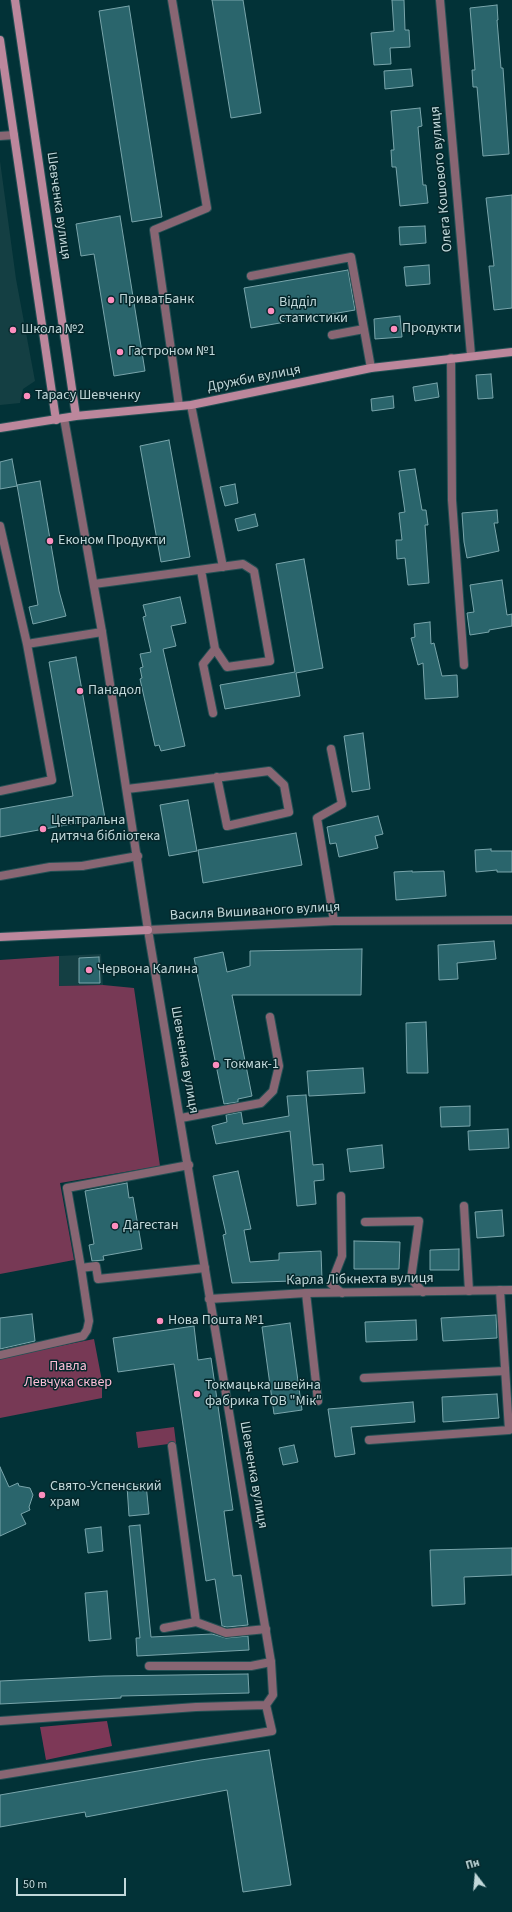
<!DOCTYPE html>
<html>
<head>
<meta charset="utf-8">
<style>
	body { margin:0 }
	#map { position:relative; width:512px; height:1912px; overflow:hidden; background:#023237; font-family:"Source Sans 3",sans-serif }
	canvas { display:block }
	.north { position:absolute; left:456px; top:1856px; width:40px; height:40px; -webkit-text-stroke:3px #05272b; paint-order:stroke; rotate:344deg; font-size:11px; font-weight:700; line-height:16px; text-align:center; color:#c1d8da }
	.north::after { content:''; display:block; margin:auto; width:14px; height:18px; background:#c1d8da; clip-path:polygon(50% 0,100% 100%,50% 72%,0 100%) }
	.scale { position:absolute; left:16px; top:1878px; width:110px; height:18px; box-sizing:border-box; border:2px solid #c1d8da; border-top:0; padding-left:5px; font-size:12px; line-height:14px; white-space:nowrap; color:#c1d8da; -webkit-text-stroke:3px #05272b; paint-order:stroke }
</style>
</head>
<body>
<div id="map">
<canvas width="512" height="1912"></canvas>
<div class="north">Пн</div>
<div class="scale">50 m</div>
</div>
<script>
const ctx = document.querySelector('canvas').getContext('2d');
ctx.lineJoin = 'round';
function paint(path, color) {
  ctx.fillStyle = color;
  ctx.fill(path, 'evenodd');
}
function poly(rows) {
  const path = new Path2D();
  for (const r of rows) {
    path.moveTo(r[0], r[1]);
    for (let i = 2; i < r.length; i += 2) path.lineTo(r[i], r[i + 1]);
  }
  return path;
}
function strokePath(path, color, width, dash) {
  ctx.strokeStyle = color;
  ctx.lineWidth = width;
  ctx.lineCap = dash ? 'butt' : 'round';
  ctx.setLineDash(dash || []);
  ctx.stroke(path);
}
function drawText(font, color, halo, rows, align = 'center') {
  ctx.font = font + ' "Source Sans 3",sans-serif';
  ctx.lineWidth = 3;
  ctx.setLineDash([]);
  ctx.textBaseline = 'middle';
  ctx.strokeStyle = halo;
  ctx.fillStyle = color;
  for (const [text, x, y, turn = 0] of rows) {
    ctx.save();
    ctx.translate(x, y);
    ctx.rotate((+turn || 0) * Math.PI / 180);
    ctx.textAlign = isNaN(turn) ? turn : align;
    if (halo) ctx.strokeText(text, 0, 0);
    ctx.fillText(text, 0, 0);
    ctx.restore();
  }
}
paint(poly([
	[0,161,16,279,35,381,23,389,20,403,0,405],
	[101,954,103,985,59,986,59,956]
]), '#143f43');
paint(poly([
	[59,956,59,986,103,985,134,988,160,1166,60,1183,74,1260,0,1274,0,960],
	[94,1339,102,1381,102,1398,0,1418,0,1358],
	[174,1427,176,1443,138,1448,136,1432]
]), '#773955');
paint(poly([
	[107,1721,112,1746,46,1760,40,1727]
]), '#7d3857');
const building = poly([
	[212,0,243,0,261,113,231,118,212,0],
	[392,0,404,0,405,30,409,30,410,47,390,48,391,64,374,65,371,33,394,31,392,0],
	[497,5,498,20,497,20,501,68,503,68,509,154,483,156,477,87,473,87,472,70,475,70,470,8,497,5],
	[129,6,162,217,132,222,99,11,129,6],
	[411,69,413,86,385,89,384,71,411,69],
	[420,108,422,126,418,127,423,185,426,185,428,203,400,206,396,167,392,167,391,150,394,150,391,111,420,108],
	[512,195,512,308,494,310,489,266,494,266,486,198,512,195],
	[120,216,145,371,114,376,94,254,81,256,76,224,120,216],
	[425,226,426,243,400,245,399,227,425,226],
	[429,265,430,284,406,286,404,267,429,265],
	[348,270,355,310,251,328,244,288,348,270],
	[400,316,402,337,375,339,374,319,400,316],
	[491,374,493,398,478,399,476,375,491,374],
	[437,383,439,397,415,401,413,387,437,383],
	[393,396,394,408,372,411,371,399,393,396],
	[169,440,190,557,161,562,140,446,169,440],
	[12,459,17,486,0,489,0,462,12,459],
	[415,469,422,510,426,510,428,525,425,525,429,583,408,585,405,558,397,559,396,540,402,540,399,513,405,512,399,471,415,469],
	[40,481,59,591,66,616,33,624,29,607,38,605,17,485,40,481],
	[235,484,238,503,225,506,220,487,235,484],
	[497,510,498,523,494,523,499,551,467,558,464,542,462,513,497,510],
	[255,514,258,526,238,531,235,519,255,514],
	[304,559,323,668,296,673,300,696,225,709,220,685,295,672,276,564,304,559],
	[502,580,507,615,512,614,512,626,489,630,489,632,470,635,467,613,474,612,470,585,502,580],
	[180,597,186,623,171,626,176,646,163,649,185,746,161,751,159,745,155,746,140,679,142,678,140,668,143,667,140,654,151,652,143,617,146,616,143,605,180,597],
	[430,622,431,644,434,643,442,676,457,675,458,697,425,699,423,663,418,665,411,638,415,637,414,624,430,622],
	[76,657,105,818,0,837,0,809,73,796,49,662,76,657],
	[363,733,370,789,352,792,344,736,363,733],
	[188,800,197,851,169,856,160,805,188,800],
	[378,816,383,834,375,836,378,848,339,857,336,843,330,844,327,827,378,816],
	[296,833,302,865,203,883,198,850,296,833],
	[491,849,491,851,512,851,512,872,497,872,497,870,476,872,475,850,491,849],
	[412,871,412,872,444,871,446,896,396,900,394,872,412,871],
	[494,941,496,959,457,963,458,979,439,980,438,945,494,941],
	[362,949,361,995,232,995,252,1096,238,1099,238,1102,224,1104,194,958,223,952,227,972,250,966,250,951,362,949],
	[99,957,100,983,79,983,79,958,99,957],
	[426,1022,428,1073,407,1073,406,1023,426,1022],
	[363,1068,365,1093,309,1096,307,1071,363,1068],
	[306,1095,313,1165,323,1164,324,1180,314,1181,316,1204,297,1206,290,1131,216,1144,212,1126,227,1122,226,1115,241,1112,243,1124,289,1116,287,1096,306,1095],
	[470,1106,470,1126,441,1127,440,1107,470,1106],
	[508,1129,509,1148,469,1150,468,1131,508,1129],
	[382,1145,384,1168,350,1172,347,1149,382,1145],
	[238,1171,251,1229,244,1230,250,1262,279,1260,279,1253,321,1251,322,1280,232,1283,223,1235,226,1234,213,1176,238,1171],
	[127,1183,129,1198,133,1197,142,1249,103,1256,104,1260,92,1261,89,1245,94,1244,85,1191,127,1183],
	[502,1210,504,1236,477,1238,475,1212,502,1210],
	[354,1241,400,1242,399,1269,354,1269,354,1241],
	[459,1249,459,1270,430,1270,430,1250,459,1249],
	[32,1314,35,1341,0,1349,0,1318,32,1314],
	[496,1315,497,1338,443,1341,441,1318,496,1315],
	[416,1320,417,1340,366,1342,365,1322,416,1320],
	[290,1323,302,1410,274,1414,262,1327,290,1323],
	[194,1326,198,1360,211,1358,233,1510,224,1511,233,1576,241,1575,248,1625,227,1627,222,1626,215,1579,206,1581,174,1364,118,1372,113,1338,194,1326],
	[497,1394,499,1418,443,1422,442,1397,497,1394],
	[413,1402,415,1422,351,1427,355,1454,335,1457,328,1409,413,1402],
	[294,1445,298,1462,283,1465,279,1448,294,1445],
	[0,1467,9,1487,18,1483,19,1486,30,1488,33,1495,29,1507,30,1510,21,1514,26,1524,0,1536,0,1467],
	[146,1484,149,1514,129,1516,127,1486,146,1484],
	[140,1525,151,1637,212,1634,226,1638,248,1636,249,1650,137,1656,136,1638,140,1638,129,1526,140,1525],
	[101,1527,103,1551,88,1553,85,1529,101,1527],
	[512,1548,512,1575,464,1577,465,1604,432,1606,430,1550,512,1548],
	[107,1591,111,1639,89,1641,85,1593,107,1591],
	[248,1674,249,1693,121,1696,121,1698,0,1704,0,1681,104,1676,248,1674],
	[269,1750,291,1885,243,1892,227,1790,86,1817,85,1812,0,1827,0,1795,201,1760,269,1750]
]);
paint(building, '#2a656c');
strokePath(building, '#79a5ab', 1);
const lane = poly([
	[172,0,207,208,154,230,179,406],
	[0,136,14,135],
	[251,276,351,257,371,368],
	[332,335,364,329],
	[451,358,452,500,464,665],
	[191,405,223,567],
	[0,526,27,644,52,780,0,791],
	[94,584,243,564,254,571,270,661,227,667,215,649,201,570],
	[27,644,102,632],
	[213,713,203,664,215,649],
	[331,749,342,804,317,818,334,921],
	[127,789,169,784,269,771,284,785,289,812,227,826,217,777],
	[82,866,138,856],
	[181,1118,261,1103,273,1091,279,1066,270,1017],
	[341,1196,342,1256,331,1284,342,1293],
	[464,1206,469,1291],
	[365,1222,419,1221,411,1279,423,1292],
	[81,1268,67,1188,189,1165],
	[306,1293,318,1401],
	[0,1355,83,1336,87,1330,89,1321,81,1268,96,1266,98,1279,205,1268],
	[364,1378,504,1371],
	[369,1440,509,1430,500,1290],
	[172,1446,196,1622,226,1633,266,1629],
	[164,1628,196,1622],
	[149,1666,251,1666,271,1662]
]);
const street = poly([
	[440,0,471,355],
	[64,418,102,632,148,930,271,1662,273,1695,266,1705],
	[0,876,50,867,82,866],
	[148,930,334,921,512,920],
	[209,1299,306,1293,512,1290],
	[0,1721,196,1707,266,1705,272,1731,0,1775]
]);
const secondary = poly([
	[15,0,76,416],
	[0,40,56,420],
	[0,428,76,416,191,405,371,368,512,352],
	[0,937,148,930]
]);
strokePath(lane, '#245054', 10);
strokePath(street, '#245054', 10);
strokePath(secondary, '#245054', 10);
strokePath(lane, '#886673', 8);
strokePath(street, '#886673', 8);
strokePath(secondary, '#bc879c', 8);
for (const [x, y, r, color] of [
	[111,300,4,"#fd8ebe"],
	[271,311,4,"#fd8ebe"],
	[394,329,4,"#fd8ebe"],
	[13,330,4,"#fd8ebe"],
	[120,352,4,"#fd8ebe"],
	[27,396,4,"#fd8ebe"],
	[50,541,4,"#fd8ebe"],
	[80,691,4,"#fd8ebe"],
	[43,829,4,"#fd8ebe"],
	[89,970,4,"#fd8ebe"],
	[216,1065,4,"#fd8ebe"],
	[115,1226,4,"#fd8ebe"],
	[160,1321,4,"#fd8ebe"],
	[197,1394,4,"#fd8ebe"],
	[42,1495,4,"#fd8ebe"]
]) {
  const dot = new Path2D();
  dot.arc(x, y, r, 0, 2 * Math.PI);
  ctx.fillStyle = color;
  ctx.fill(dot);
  strokePath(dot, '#05272b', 1.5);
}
drawText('14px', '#c1d8da', '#05272b', [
	["Олега Кошового вулиця",442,179,-95],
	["Шевченка вулиця",58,206,82],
	["Дружби вулиця",254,379,-11],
	["Василя Вишиваного вулиця",255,912,-3],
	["Шевченка вулиця",184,1060,80],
	["Карла Лібкнехта вулиця",360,1280,-1],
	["Шевченка вулиця",253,1475,80]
]);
drawText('14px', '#c1d8da', '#05272b', [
	["ПриватБанк",119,300],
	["Відділ",279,303],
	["статистики",279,319],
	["Продукти",402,329],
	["Школа №2",21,330],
	["Гастроном №1",128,352],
	["Тарасу Шевченку",35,396],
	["Економ Продукти",58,541],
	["Панадол",88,691],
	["Центральна",51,821],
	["дитяча бібліотека",51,837],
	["Червона Калина",97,970],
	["Токмак-1",224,1065],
	["Дагестан",123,1226],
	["Нова Пошта №1",168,1321],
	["Токмацька швейна",205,1386],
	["фабрика ТОВ \"Мік\"",205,1402],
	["Свято-Успенський",50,1487],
	["храм",50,1503]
], 'left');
drawText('14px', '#ffbfd8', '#05272b', [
	["Павла",68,1367],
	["Левчука сквер",68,1383]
]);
</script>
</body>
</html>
